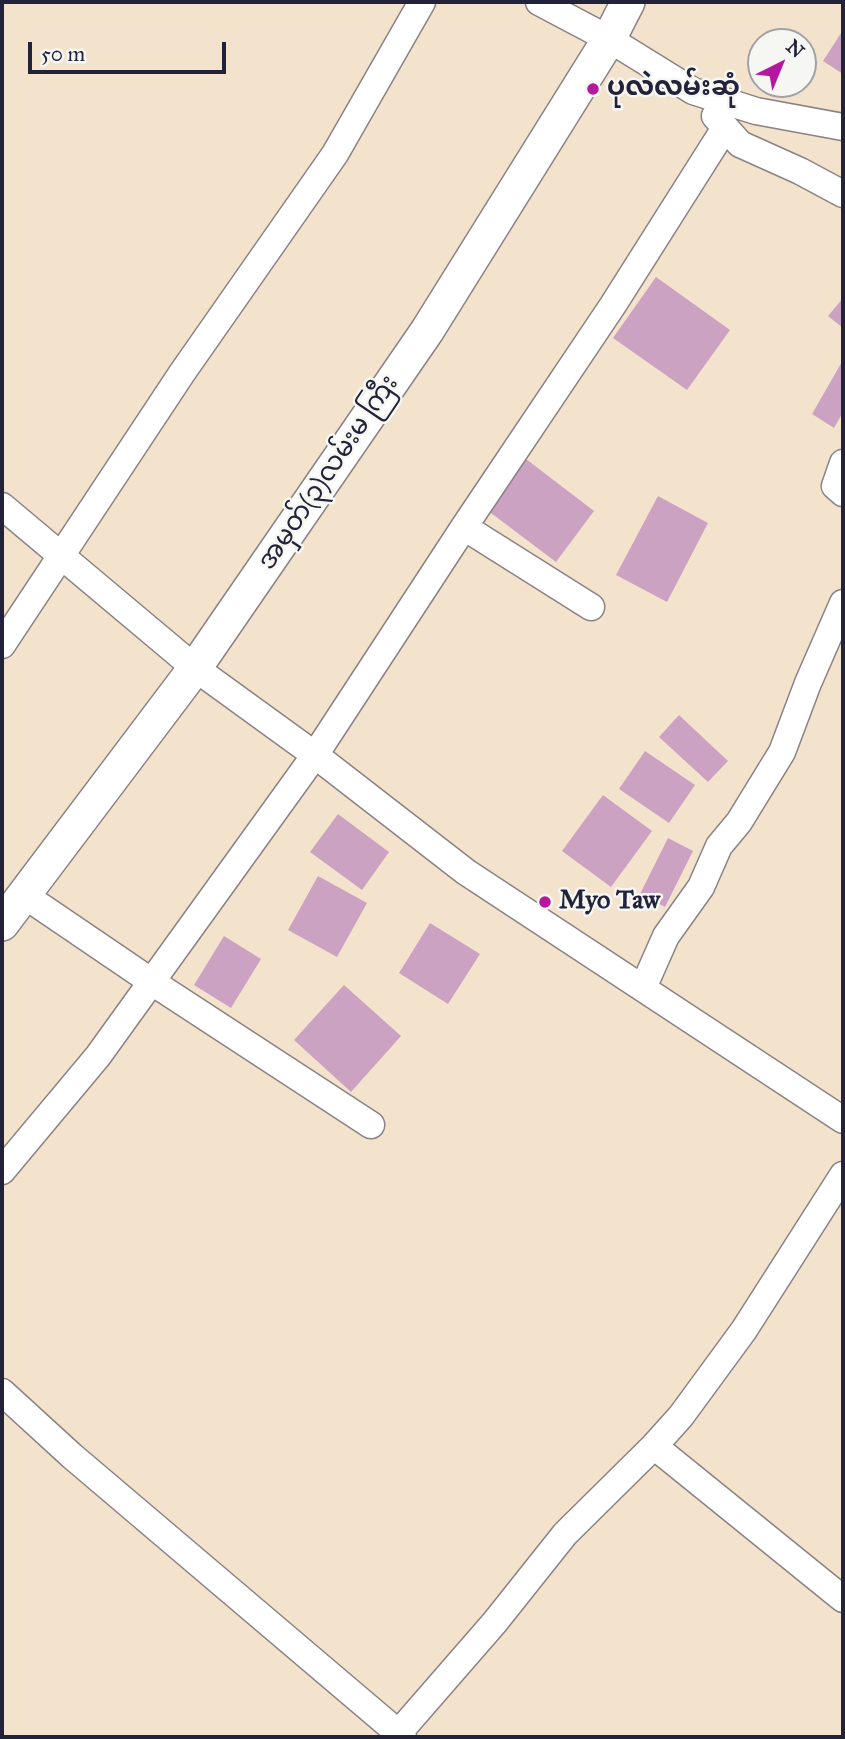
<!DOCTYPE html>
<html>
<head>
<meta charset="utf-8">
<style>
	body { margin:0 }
	#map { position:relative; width:845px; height:1739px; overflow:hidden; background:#f3e3cc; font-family:"IM FELL Great Primer",serif }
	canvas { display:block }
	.frame { position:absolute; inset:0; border:4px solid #22223b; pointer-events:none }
	.north { position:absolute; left:747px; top:28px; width:70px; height:70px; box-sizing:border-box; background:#f6f6f2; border:2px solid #a1a1a9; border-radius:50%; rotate:43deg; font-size:19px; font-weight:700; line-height:28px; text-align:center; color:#22223b }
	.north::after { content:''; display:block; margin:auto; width:24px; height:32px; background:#b5179e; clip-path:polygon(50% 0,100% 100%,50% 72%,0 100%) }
	.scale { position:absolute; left:28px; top:42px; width:198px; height:32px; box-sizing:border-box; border:4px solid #22223b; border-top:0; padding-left:9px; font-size:21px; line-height:24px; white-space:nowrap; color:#22223b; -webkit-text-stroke:5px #f6f6f2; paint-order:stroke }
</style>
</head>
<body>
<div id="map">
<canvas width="845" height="1739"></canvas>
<div class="frame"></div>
<div class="north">N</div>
<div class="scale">50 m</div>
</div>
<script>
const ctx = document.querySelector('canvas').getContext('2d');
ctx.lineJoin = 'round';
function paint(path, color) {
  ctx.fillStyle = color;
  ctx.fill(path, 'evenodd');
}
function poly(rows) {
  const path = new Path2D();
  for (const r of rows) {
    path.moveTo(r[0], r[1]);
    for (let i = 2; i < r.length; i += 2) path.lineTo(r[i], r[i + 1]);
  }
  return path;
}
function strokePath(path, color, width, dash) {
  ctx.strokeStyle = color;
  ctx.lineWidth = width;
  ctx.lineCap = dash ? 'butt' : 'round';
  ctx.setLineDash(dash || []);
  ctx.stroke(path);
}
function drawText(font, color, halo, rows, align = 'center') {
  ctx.font = font + ' "IM FELL Great Primer","Noto Sans Myanmar",serif';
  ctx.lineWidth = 5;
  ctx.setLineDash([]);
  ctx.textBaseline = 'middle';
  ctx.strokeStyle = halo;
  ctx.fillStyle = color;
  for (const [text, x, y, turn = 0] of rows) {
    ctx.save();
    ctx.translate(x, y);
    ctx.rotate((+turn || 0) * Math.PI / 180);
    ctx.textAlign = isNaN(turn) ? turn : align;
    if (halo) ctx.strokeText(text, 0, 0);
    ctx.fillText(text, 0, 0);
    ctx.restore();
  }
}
paint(poly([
	[843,30,843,74,823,61],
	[656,277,730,330,687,390,613,338],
	[843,298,843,328,828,316],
	[843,360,843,412,834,428,812,414],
	[526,459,594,511,556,562,487,510],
	[658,496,708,523,667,602,616,575],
	[679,715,728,761,708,782,659,737],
	[645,751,695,785,669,823,619,789],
	[603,795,652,831,611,887,562,851],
	[338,814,389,852,362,890,310,852],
	[668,838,693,851,665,907,640,894],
	[318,876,367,903,337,957,288,930],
	[430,923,480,954,448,1004,399,973],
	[224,936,261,959,231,1008,194,985],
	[344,985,401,1036,351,1092,294,1040]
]), '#cca2c2');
const minor = poly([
	[539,2,609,39,693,91,756,111,843,127],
	[715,116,740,144,800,171,843,194],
	[843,463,835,486,843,493],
	[2,506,195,668,315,755,466,872,843,1120],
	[464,527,591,607],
	[2,645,182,373,335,154,422,2],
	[24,895,152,982,371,1125],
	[643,988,666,936,701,887,719,846,739,822,782,752,808,683,843,603],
	[2,1171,98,1056,315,755,464,527,613,305,725,128],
	[2,1392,72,1456,403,1737],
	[654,1446,843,1599],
	[395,1737,495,1622,565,1534,654,1446,681,1416,744,1330,843,1175]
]);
const major = poly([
	[2,924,195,668,427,331,609,39,628,2]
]);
strokePath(minor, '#8a8284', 29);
strokePath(major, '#8a8284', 36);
strokePath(minor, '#fff', 26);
strokePath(major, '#fff', 33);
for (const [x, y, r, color] of [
	[593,89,7,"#b5179e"],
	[545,902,7,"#b5179e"]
]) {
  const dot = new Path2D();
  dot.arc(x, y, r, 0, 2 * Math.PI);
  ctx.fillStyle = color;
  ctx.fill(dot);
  strokePath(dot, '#f6f6f2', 2.5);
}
drawText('bold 26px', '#22223b', '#f6f6f2', [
	["ပုလဲလမ်းဆုံ",607,89],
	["Myo Taw",559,902]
], 'left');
drawText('26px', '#22223b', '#f6f6f2', [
	["အမှတ်(၃)လမ်းမ ကြီး",329,473,-56]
]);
</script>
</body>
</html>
